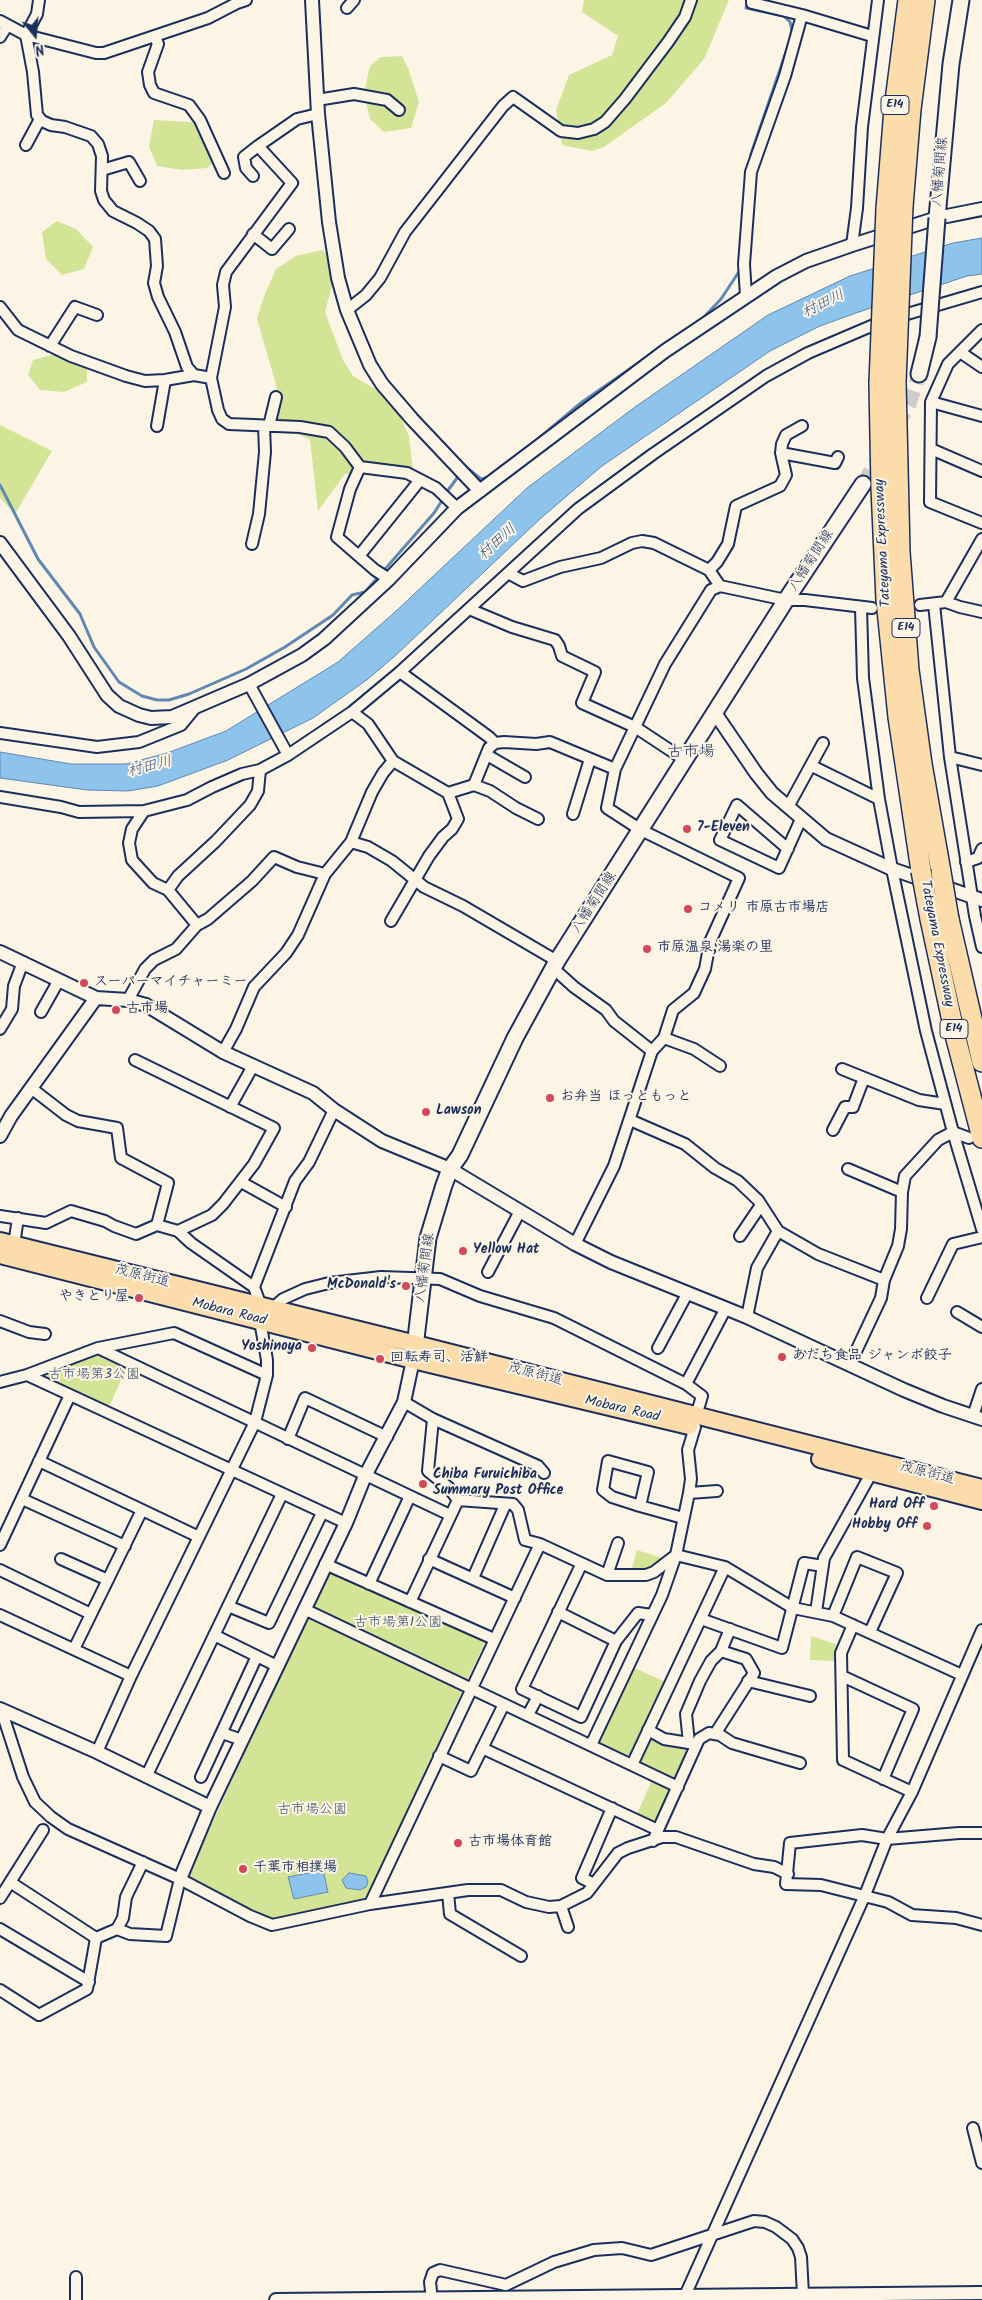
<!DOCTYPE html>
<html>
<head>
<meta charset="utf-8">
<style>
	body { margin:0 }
	#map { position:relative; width:982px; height:2300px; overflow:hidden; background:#fcf5e5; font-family:Kalam,sans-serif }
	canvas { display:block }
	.north { position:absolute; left:10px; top:10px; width:50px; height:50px; -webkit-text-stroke:4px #fcf5e5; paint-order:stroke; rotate:163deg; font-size:14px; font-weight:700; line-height:20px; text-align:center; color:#1b2f5e }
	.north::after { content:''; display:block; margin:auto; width:18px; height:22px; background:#1b2f5e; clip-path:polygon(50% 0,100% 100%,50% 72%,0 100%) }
</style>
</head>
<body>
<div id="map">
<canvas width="982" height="2300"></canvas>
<div class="north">N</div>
</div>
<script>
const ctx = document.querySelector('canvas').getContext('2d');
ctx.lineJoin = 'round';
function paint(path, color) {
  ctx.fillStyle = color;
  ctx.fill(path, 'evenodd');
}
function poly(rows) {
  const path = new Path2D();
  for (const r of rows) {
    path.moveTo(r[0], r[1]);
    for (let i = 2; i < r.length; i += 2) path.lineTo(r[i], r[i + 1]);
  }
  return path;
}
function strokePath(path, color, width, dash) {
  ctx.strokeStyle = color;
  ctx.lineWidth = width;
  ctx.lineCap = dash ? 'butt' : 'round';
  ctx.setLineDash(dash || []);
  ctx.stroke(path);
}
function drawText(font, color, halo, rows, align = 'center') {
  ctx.font = font + ' Kalam,"Klee One",sans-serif';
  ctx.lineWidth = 4;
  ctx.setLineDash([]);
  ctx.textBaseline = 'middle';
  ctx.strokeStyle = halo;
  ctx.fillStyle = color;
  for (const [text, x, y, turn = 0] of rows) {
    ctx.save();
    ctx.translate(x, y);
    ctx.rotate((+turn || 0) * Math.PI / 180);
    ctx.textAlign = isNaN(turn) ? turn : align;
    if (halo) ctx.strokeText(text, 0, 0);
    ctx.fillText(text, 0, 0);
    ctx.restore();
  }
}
paint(poly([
	[584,0,729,0,704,59,666,103,604,147,592,151,562,145,556,110,569,75,612,55,618,36,582,12],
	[402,56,408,68,419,102,411,128,384,132,370,119,364,93,370,66,381,57],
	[154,120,205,123,213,134,220,157,207,168,182,170,157,166,149,147],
	[57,221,76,229,93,247,84,269,62,275,46,259,42,232],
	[322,250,338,263,325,312,343,360,353,376,384,394,395,405,409,436,413,470,389,475,345,474,318,511,310,440,268,419,277,388,257,319,264,296,276,269,296,256],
	[70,350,80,352,87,368,87,382,64,392,40,390,28,375,33,360],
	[0,425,52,451,15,514,0,498],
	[91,1353,97,1354,124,1367,125,1371,111,1403,105,1406,44,1377,44,1373,65,1366],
	[637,1550,662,1558,649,1571,631,1572],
	[329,1568,486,1640,467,1681,310,1609],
	[309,1616,463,1689,365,1901,273,1920,186,1879],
	[811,1636,838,1645,837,1661,810,1660],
	[632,1667,666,1682,632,1757,598,1742],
	[649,1736,691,1748,678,1775,673,1778,641,1762,639,1757],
	[652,1780,673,1790,658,1823,637,1814]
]), '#d4e497');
const water = poly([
	[982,238,982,274,967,276,856,313,820,326,770,351,602,466,541,518,396,655,368,679,313,718,228,760,158,786,128,791,87,790,0,778,0,752,71,764,126,764,167,753,226,731,338,662,395,612,527,488,635,407,768,315,850,276,953,243,982,238],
	[323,1870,328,1892,294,1899,288,1877,323,1870],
	[349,1873,366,1876,368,1882,366,1887,360,1890,346,1888,342,1880,349,1873]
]);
paint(water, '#8ec4ec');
strokePath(water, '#6088b3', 1);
strokePath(poly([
	[748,1,746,8,784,16,790,22,793,34],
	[750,162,751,154,787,49],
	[703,318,721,299,740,270],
	[532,444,582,402,644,359],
	[464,469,466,467,481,479,490,477],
	[0,485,38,559,80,614,94,647,119,682,142,696,157,700,169,700,189,694,246,669,285,647,333,615,352,595,365,592,434,513,443,499],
	[446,493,460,474]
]), '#6088b3', 3);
strokePath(poly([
	[897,425,909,404,919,374],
	[863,484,881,454]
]), '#cfcdca', 15, [15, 8]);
const minor = poly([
	[39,0,37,14,26,35,33,72,37,115,42,121,51,125,65,127,91,136,98,144,102,156,101,191,104,200,113,211,137,223,149,231,155,239,157,266,154,283,158,297,175,332,187,367,194,375,211,378],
	[752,0,752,3,802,15,872,36],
	[347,8,354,0],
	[0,21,26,35,96,53,104,53,208,18,237,3,246,0],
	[0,37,7,26],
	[155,37,158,44,148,72,150,85,154,93,189,105,200,120,224,173],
	[317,100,354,94,387,100,399,110],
	[318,114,297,119,258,146,292,183,226,272,223,285,225,307,211,378,218,410,222,419,229,424,300,427,329,432,345,447,360,467,407,473,436,488,457,508],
	[26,145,40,119],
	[102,170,129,162,140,181],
	[253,176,246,168,244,157,258,146],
	[253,234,272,249,289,229],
	[852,245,857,208,862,127,878,0],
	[746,296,744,264,751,172,785,76,802,15],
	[0,307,18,330,71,356,126,376,145,381,165,380,194,375],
	[347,310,366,295,380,278,405,232,503,106,513,97,561,131,578,133,594,129,605,122,625,99,668,42,685,17,691,0],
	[897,317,982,292],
	[982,330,948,364,931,402,930,502,982,523],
	[50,346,75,307,97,315],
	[960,352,982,367],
	[931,402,982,416],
	[157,426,165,380],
	[269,426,276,397],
	[931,449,982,471],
	[781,453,782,444,786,435,802,426],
	[360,467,350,489,337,537,375,570,389,579],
	[252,544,259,514,265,452,264,426],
	[359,556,420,480],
	[709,570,717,562,728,544,736,506,780,486,786,475,781,453,835,463,838,457],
	[508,573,523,581,560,567,601,558,632,543,642,541,654,543,709,570,720,586],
	[946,602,982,539],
	[934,604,950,757,975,916,982,947],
	[920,605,946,602,960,607,982,612],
	[861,608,863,678,879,799,892,869,926,1031,953,1132,982,1229],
	[469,609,512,627,555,640,559,646,562,656,595,672,582,703,635,727,685,760],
	[400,672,489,737,495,743],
	[249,684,288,755],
	[352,712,368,724,393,761],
	[0,733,97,747,139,742,181,725,195,708],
	[487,755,525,777],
	[950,757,982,765],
	[812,766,879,799],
	[474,785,490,791,516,808,538,819],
	[0,797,61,807,79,812,144,811,187,800,212,787,242,774,260,770,288,755,352,712,400,672,578,509,653,454,766,376,808,353,883,321],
	[788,807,823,743],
	[144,811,132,829,129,843,132,860,153,883,168,890,197,925],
	[573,814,590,759],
	[351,842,368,847,392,861,424,887,463,906,557,961],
	[788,849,737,805,720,840,779,868,801,819],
	[966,862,978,858,982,849],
	[168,890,178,876,216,841,250,805,258,791,260,770],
	[391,921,429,856,443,837,452,829,458,819,448,793],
	[553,968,574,987,606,1010,614,1021,652,1051],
	[128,1000,145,969,154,960,176,949,197,925,208,919,252,881,274,857,297,867,325,874],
	[41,1012,59,980],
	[0,1029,12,1009,14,986,23,962],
	[664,1038,694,1049,720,1066],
	[223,1052,236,1029,254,987,286,953,298,935,325,874,351,842,372,792,383,773,393,761,448,793,474,785,489,748,495,743,504,742,536,744,550,742,615,769],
	[842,1069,919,1100,945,1104],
	[31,1088,66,1115,78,1121,117,1128,121,1158,168,1183,157,1225],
	[230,1107,253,1066],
	[630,1120,685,1144,715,1168,738,1181,758,1200,778,1231,818,1254,884,1280],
	[833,1130,845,1107,853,1107,864,1078],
	[848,1169,902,1192],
	[241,1182,286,1207],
	[0,1216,46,1223,71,1211,105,1221,114,1226,136,1234,157,1225,178,1231,212,1215,223,1204,254,1164,274,1128,135,1060],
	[178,1231,191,1243,254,1287,261,1306],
	[740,1236,761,1205],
	[575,1244,614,1166,652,1051,664,1038,673,1010,694,993,705,969,710,942,739,878,641,830,607,808,615,769,665,664,711,590,720,586,786,600,805,600,872,608],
	[14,1245,18,1218],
	[488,1272,520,1211],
	[254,1287,295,1181,309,1162,334,1110],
	[927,1298,953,1244,982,1237],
	[272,1309,283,1299,305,1289,329,1283,381,1277,440,1279,480,1296,554,1318,686,1384,702,1396,696,1416],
	[957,1312,982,1327],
	[747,1317,757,1268,778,1231],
	[0,1321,29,1332,45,1334],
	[98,1348,450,1515],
	[658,1348,687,1294],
	[850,1364,881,1298,884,1280,898,1246,901,1229,902,1192,905,1176,938,1140,953,1132,969,1138],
	[27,1375,346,1523],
	[0,1382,27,1375,98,1348,174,1333,267,1375],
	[686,1384,726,1308],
	[404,1402,433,1419,428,1471,448,1487,458,1500,513,1504,518,1510,525,1540,540,1544,607,1575,646,1575,654,1572,676,1555,725,1567,793,1608,833,1616,962,1675],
	[973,1416,982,1389],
	[433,1419,538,1466,544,1473],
	[288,1439,305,1398,387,1437],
	[39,1461,199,1537],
	[689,1493,717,1491],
	[22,1499,125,1546],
	[640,1506,648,1472,608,1461,603,1490,612,1497,640,1506,683,1518],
	[0,1545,70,1395],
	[61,1559,108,1580],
	[429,1559,515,1598],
	[325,1564,494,1639],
	[581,1565,522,1689,581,1717,616,1641,638,1613,652,1615],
	[0,1570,91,1614],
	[607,1575,618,1543],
	[473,1578,505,1505],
	[369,1584,410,1496],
	[410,1602,458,1500],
	[228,1606,269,1623,322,1513],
	[304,1609,678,1787],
	[558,1612,616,1641],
	[816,1612,824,1558,872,1472],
	[0,1615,131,1676],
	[833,1616,857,1557,897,1573,870,1632],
	[701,1619,782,1648,804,1563,823,1566],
	[853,1625,841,1653,843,1760,912,1792],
	[214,1635,277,1666],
	[74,1649,142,1510],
	[842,1676,913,1709,883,1779],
	[748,1681,810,1696],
	[1,1709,23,1777,35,1802,51,1817,68,1829,180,1879,250,1916,272,1925,370,1904,468,1890,501,1890,526,1902,549,1907,561,1906,587,1893,618,1853,628,1848,662,1837,676,1837,754,1864,774,1867,788,1874],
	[528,1715,538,1696],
	[648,1730,664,1739,695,1744],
	[222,1733,242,1740],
	[715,1734,754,1673,746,1659,721,1651],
	[689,1743,686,1714,700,1681,711,1661,721,1651,730,1629],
	[591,1745,662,1595,676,1555,689,1493,691,1479,688,1450,695,1427],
	[482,1748,658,1830],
	[97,1752,131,1676,255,1422,267,1375,267,1360,260,1321],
	[439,1756,471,1771,504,1704],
	[632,1765,725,1567],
	[146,1777,282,1494],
	[201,1777,257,1656],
	[982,1833,959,1833,887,1839,862,1835,790,1843,786,1884,821,1885,888,1902,912,1915,956,1918,982,1925],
	[653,1841,699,1739,709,1733,720,1735,732,1743,800,1763],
	[10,1882,96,1938],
	[594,1884,582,1878,612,1808],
	[448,1893,450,1914,521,1956],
	[0,1898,43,1830],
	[370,1904,540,1544],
	[561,1906,568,1927],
	[0,1929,89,1982],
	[117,1929,123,1918,126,1897,143,1862],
	[96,1938,117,1929,130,1934,166,1936,180,1879],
	[0,1990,39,2015,87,1989,96,1938],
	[973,2128,982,2163],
	[76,2277,76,2300],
	[432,2300,430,2282,433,2273,440,2270,506,2285,554,2262,594,2250,622,2248,651,2255,754,2221,765,2222,776,2227,792,2239,798,2248,801,2257,803,2294],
	[683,2300,865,1895,887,1839,912,1792,982,1630]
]);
const tertiary = poly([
	[312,0,318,114,329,222,338,278,347,310,370,365,382,384,412,419,480,491],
	[0,543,69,636,107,695,119,706,139,715,151,718,172,717,249,684,302,655,324,639,389,579,457,508,665,351,777,276,806,261,852,245,937,218,982,209],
	[715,713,756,773,772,793,826,839,892,869,982,900],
	[0,952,96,998,128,1000,146,1005,223,1052,313,1093,334,1110,382,1141,450,1169,575,1244,611,1262,747,1317,904,1390,943,1406,982,1419],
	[0,1136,11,1116,96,998],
	[0,1709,97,1752,210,1807],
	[180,1879,210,1807,346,1523,365,1476,404,1402,413,1360],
	[276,2300,982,2293]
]);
const secondary = poly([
	[937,218,951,64,961,0],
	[919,374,928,337],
	[414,1355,428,1238,444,1185,450,1169,460,1155,515,1038,557,961,786,600,863,484]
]);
const primary = poly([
	[0,1241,416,1344,982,1488],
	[0,1255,413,1360,689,1426],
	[820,1459,982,1501]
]);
const motorway = poly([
	[903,206,911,109,925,0],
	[886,209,894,109,908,0],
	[896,382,900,552,909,670,922,764,941,872],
	[879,383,881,488,886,600,898,717,921,871],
	[930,919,955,1035,982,1138],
	[949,919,982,1062]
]);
strokePath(minor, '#1b2f5e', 14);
strokePath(tertiary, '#1b2f5e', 16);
strokePath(secondary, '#1b2f5e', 19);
strokePath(primary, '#1b2f5e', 20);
strokePath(motorway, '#1b2f5e', 22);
strokePath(minor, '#fcf5e5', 10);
strokePath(tertiary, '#fcf5e5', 12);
strokePath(secondary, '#fcf5e5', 15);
strokePath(primary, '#fddcac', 16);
strokePath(motorway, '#fddcac', 19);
const secondaryBridge = poly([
	[928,337,937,218]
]);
const motorwayBridge = poly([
	[896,382,903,206],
	[879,383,886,209],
	[921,871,930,919],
	[941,872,949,919]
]);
strokePath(secondaryBridge, '#1b2f5e', 19, []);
strokePath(motorwayBridge, '#1b2f5e', 22, []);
strokePath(secondaryBridge, '#fcf5e5', 15);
strokePath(motorwayBridge, '#fddcac', 19);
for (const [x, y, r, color] of [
	[687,829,5,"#d1495b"],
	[688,909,5,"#d1495b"],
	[647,949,5,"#d1495b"],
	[84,983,5,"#d1495b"],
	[116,1010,5,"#d1495b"],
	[550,1098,5,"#d1495b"],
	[426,1112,5,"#d1495b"],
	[463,1251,5,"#d1495b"],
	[406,1286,5,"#d1495b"],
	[139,1298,5,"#d1495b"],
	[312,1348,5,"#d1495b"],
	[782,1357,5,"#d1495b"],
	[380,1359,5,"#d1495b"],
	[423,1484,5,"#d1495b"],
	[934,1506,5,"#d1495b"],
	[927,1526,5,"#d1495b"],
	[458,1843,5,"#d1495b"],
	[243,1869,5,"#d1495b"]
]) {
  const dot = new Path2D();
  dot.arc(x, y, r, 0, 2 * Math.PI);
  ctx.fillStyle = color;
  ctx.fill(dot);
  strokePath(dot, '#fcf5e5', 2);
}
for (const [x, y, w] of [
	[895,105,28],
	[906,628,28],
	[954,1029,28]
]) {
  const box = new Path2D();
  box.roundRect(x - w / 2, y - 9.5, w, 19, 4);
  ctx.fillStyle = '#fcf5e5';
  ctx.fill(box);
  strokePath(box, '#1b2f5e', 1);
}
drawText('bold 12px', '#1b2f5e', null, [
	["E14",895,105],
	["E14",906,628],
	["E14",954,1029]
]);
drawText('14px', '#1b2f5e', '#fcf5e5', [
	["八幡菊間線",941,172,-85],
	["Tateyama Expressway",884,543,-93],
	["八幡菊間線",812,561,-57],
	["八幡菊間線",595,903,-57],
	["Tateyama Expressway",936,944,79],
	["八幡菊間線",426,1268,-82],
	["茂原街道",142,1277,14],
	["Mobara Road",229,1313,14],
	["茂原街道",535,1375,14],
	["Mobara Road",622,1410,13],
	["茂原街道",927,1474,14]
]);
drawText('bold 14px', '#1b2f5e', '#fcf5e5', [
	["7-Eleven",697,829],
	["コメリ 市原古市場店",698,909],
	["市原温泉;湯楽の里",657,949],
	["スーパーマイチャーミー",94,983],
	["古市場",126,1010],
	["お弁当 ほっともっと",560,1098],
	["Lawson",436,1112],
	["Yellow Hat",473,1251],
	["McDonald's",396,1286,"right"],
	["やきとり屋",129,1298,"right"],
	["Yoshinoya",302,1348,"right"],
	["あだち食品 ジャンボ餃子",792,1357],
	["回転寿司、活鮮",390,1359],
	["Chiba Furuichiba",433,1476],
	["Summary Post Office",433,1492],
	["Hard Off",924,1506,"right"],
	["Hobby Off",917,1526,"right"],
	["古市場体育館",468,1843],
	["千葉市相撲場",253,1869]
], 'left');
drawText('14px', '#405369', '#fcf5e5', [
	["古市場第3公園",94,1376],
	["古市場第1公園",398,1624],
	["古市場公園",312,1811]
]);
drawText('italic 15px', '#385482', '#fcf5e5', [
	["村田川",824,305,-26],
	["村田川",498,543,-41],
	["村田川",150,768,-14]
]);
drawText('16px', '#1b2f5e', '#fcf5e5', [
	["古市場",691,753]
]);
</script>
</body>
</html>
